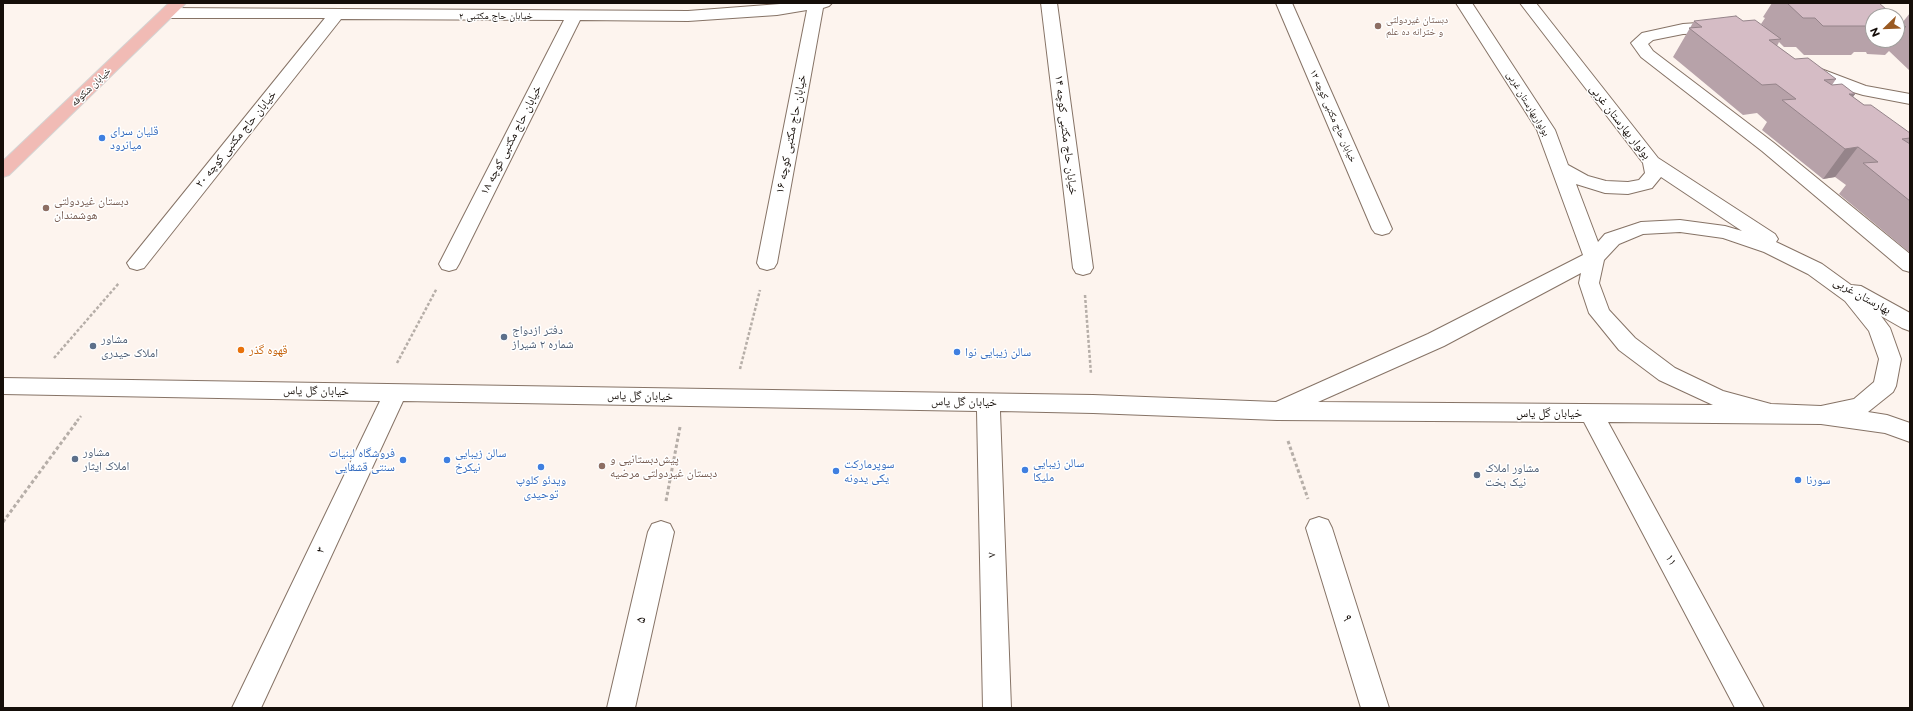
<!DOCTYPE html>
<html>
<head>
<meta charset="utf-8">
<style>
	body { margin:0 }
	#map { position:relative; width:1913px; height:711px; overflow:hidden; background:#fdf4ee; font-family:Montserrat,sans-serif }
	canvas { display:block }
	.frame { position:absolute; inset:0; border:4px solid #150e09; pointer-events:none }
	.north { position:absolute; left:1865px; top:8px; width:40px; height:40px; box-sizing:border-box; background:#fff; border:1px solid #a19f9d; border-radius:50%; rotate:247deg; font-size:11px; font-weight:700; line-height:16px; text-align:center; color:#150e09 }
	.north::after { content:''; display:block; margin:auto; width:14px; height:18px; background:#9a5a22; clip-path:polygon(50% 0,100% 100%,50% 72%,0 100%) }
</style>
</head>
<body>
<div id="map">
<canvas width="1913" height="711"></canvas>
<div class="frame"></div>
<div class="north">N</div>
</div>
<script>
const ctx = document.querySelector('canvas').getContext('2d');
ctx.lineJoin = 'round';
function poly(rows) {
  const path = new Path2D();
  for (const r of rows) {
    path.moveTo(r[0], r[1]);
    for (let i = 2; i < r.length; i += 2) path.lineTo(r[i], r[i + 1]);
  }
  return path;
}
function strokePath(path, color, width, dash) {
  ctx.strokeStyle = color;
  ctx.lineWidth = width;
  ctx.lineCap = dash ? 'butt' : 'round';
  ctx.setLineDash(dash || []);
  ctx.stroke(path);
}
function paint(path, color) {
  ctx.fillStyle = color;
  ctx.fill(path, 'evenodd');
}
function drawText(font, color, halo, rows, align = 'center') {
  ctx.font = font + ' Montserrat,"Noto Naskh Arabic",sans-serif';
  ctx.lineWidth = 3;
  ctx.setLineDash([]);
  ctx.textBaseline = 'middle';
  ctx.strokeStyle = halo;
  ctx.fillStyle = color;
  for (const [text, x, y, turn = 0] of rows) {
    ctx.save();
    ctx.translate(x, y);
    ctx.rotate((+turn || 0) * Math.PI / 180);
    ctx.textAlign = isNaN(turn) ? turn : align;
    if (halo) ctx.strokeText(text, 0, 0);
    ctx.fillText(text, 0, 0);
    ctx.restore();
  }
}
const minor = poly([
	[793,3,832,3,829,6,823,8,777,263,774,268,767,270,760,268,757,263,807,10,777,15,688,21,580,20,459,264,456,269,449,271,442,269,439,264,564,20,341,19,144,268,137,270,130,268,127,263,325,18,168,18,163,16,160,13,163,10,168,8,688,11,793,3],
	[1041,3,1057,3,1093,268,1090,273,1083,275,1076,273,1073,268,1041,3],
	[1276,3,1292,3,1392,229,1389,233,1382,235,1375,233,1372,229,1276,3],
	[1456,3,1472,3,1555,130,1568,165,1588,176,1606,181,1628,182,1639,180,1645,173,1643,163,1520,3,1536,3,1658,158,1775,234,1778,239,1776,242,1822,264,1851,285,1861,286,1910,313,1910,331,1902,328,1881,316,1890,328,1901,359,1896,386,1893,392,1868,412,1887,415,1910,423,1910,442,1885,433,1821,424,1608,422,1764,708,1735,708,1584,422,1277,420,1093,413,1000,411,1011,708,983,708,977,411,403,401,261,708,232,708,380,401,3,394,3,378,1093,395,1276,402,1428,334,1583,255,1537,130,1456,3],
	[1661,177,1742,231,1725,226,1680,220,1641,222,1605,234,1598,242,1576,184,1605,193,1628,194,1652,188,1661,177],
	[1680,232,1723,238,1764,252,1808,274,1845,301,1869,331,1879,359,1874,382,1854,399,1821,406,1771,404,1723,391,1675,368,1635,338,1609,310,1599,283,1604,260,1619,244,1643,234,1680,232],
	[1581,273,1579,283,1589,313,1619,350,1659,380,1713,405,1318,402,1444,346,1581,273],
	[1713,22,1725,25,1727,28,1725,31,1719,33,1683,34,1653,40,1648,44,1653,51,1774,143,1910,254,1910,272,1903,270,1762,151,1641,57,1631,43,1642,33,1683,24,1713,22],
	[1808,64,1866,86,1910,94,1910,104,1863,95,1826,84,1802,72,1800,69,1802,66,1808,64],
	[1319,517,1328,520,1332,528,1389,708,1361,708,1306,528,1310,520,1319,517],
	[661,521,670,524,674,532,635,708,607,708,648,532,652,524,661,521]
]);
const major = poly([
	[169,3,186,3,9,175,3,177,3,161,169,3]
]);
strokePath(minor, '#867366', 2);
strokePath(major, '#d5d4d3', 2);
strokePath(poly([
	[1085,295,1091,374],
	[54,358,119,283],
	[397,363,437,288],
	[740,369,760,290],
	[77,421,81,416]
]), '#b6aea8', 2.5, [3, 2]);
strokePath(poly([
	[1288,441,1308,499],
	[666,501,680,427],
	[3,522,78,420]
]), '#b6aea8', 3, [3.5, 2.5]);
paint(minor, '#fff');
paint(major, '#f1bbb5');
paint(poly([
	[1772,3,1879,3,1873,16,1873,40,1897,40,1897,18,1902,23,1910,13,1910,71,1889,51,1885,55,1867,54,1866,52,1854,52,1851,55,1804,55,1796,47,1784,47,1779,42,1777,46,1795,59,1836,79,1832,85,1855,94,1853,97,1864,105,1910,133,1910,253,1839,194,1846,185,1835,177,1823,179,1762,130,1767,122,1757,113,1743,115,1673,57,1694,21,1743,21,1764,26,1761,24,1765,18,1763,17]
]), '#b7a2a9');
paint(poly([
	[1849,94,1855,94,1834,123],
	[1858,147,1835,177,1823,179,1845,149]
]), '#95848a');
const building = poly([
	[1787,3,1879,3,1894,16,1873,16,1873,23,1868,23,1872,26,1823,26,1815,18,1803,18,1787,3],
	[1736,16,1743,21,1755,20,1781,39,1769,40,1795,59,1808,58,1836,79,1824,80,1832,85,1842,84,1855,94,1849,94,1864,105,1871,105,1910,133,1910,138,1902,139,1910,144,1910,201,1863,163,1878,162,1858,147,1845,149,1782,100,1796,99,1776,84,1762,85,1689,28,1702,27,1694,21,1736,16],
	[1897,18,1906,27,1897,26,1897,18]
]);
paint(building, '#d5bcc5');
strokePath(building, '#95848a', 1);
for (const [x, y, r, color] of [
	[1378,26,4,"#8d6e63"],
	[102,138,4,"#3f7fe0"],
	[46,208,4,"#8d6e63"],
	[504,337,4,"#5c6f8a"],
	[93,346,4,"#5c6f8a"],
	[241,350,4,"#e8710a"],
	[957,352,4,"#3f7fe0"],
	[75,459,4,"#5c6f8a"],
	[403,460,4,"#3f7fe0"],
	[447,460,4,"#3f7fe0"],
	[602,466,4,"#8d6e63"],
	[541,467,4,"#3f7fe0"],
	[1025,470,4,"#3f7fe0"],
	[836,471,4,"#3f7fe0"],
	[1477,475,4,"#5c6f8a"],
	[1798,480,4,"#3f7fe0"]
]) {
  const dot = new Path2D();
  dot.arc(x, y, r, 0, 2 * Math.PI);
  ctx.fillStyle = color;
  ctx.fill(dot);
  strokePath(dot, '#fff', 1.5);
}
drawText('10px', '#150e09', '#fff', [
	["خیابان حاج مکتبی ۲",496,16],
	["خیابان شکوفه",91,87,-44],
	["بولواربهارستان غربی",1528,104,59],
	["خیابان حاج مکتبی کوچه ۱۲",1333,116,66]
]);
drawText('10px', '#785e54', '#fff', [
	["دبستان غیردولتی",1386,20],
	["و خترانه ده علم",1386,32]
], 'left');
drawText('12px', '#150e09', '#fff', [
	["بولوار بهارستان غربی",1620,122,52],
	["خیابان حاج مکتبی کوچه ۱۶",791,134,-79],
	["خیابان حاج مکتبی کوچه ۱۴",1066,135,83],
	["خیابان حاج مکتبی کوچه ۲۰",236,139,-51],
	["خیابان حاج مکتبی کوچه ۱۸",511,140,-63],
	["بهارستان غربی",1862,296,29],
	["خیابان گل یاس",316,391,1],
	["خیابان گل یاس",640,396,1],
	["خیابان گل یاس",964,402,1],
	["خیابان گل یاس",1549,413],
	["۳",321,550,-65],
	["۷",992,555,-92],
	["۱۱",1671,560,62]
]);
drawText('12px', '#366cbe', '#fff', [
	["قلیان سرای",110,131],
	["میانرود",110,145],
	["سالن زیبایی نوا",965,352],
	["فروشگاه لبنیات",395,453,"right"],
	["سنتی قشقایی",395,467,"right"],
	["سالن زیبایی",455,453],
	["نیکرخ",455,467],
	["سالن زیبایی",1033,463],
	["ملیکا",1033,477],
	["سوپرمارکت",844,464],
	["یکی یدونه",844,478],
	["ویدئو کلوپ",541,480,"center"],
	["توحیدی",541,494,"center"],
	["سورنا",1806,480]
], 'left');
drawText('12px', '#785e54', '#fff', [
	["دبستان غیردولتی",54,201],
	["هوشمندان",54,215],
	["پیش‌دبستانیی و",610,459],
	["دبستان غیردولتی مرضیه",610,473]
], 'left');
drawText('12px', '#4e5e75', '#fff', [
	["دفتر ازدواج",512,330],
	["شماره ۲ شیراز",512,344],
	["مشاور",101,339],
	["املاک حیدری",101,353],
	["مشاور",83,452],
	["املاک ایثار",83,466],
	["مشاور املاک",1485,468],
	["نیک بخت",1485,482]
], 'left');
drawText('12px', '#c56008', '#fff', [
	["قهوه گذر",249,350]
], 'left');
drawText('14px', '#150e09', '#fff', [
	["۹",1347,618,73],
	["۵",641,620,-77]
]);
</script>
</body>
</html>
